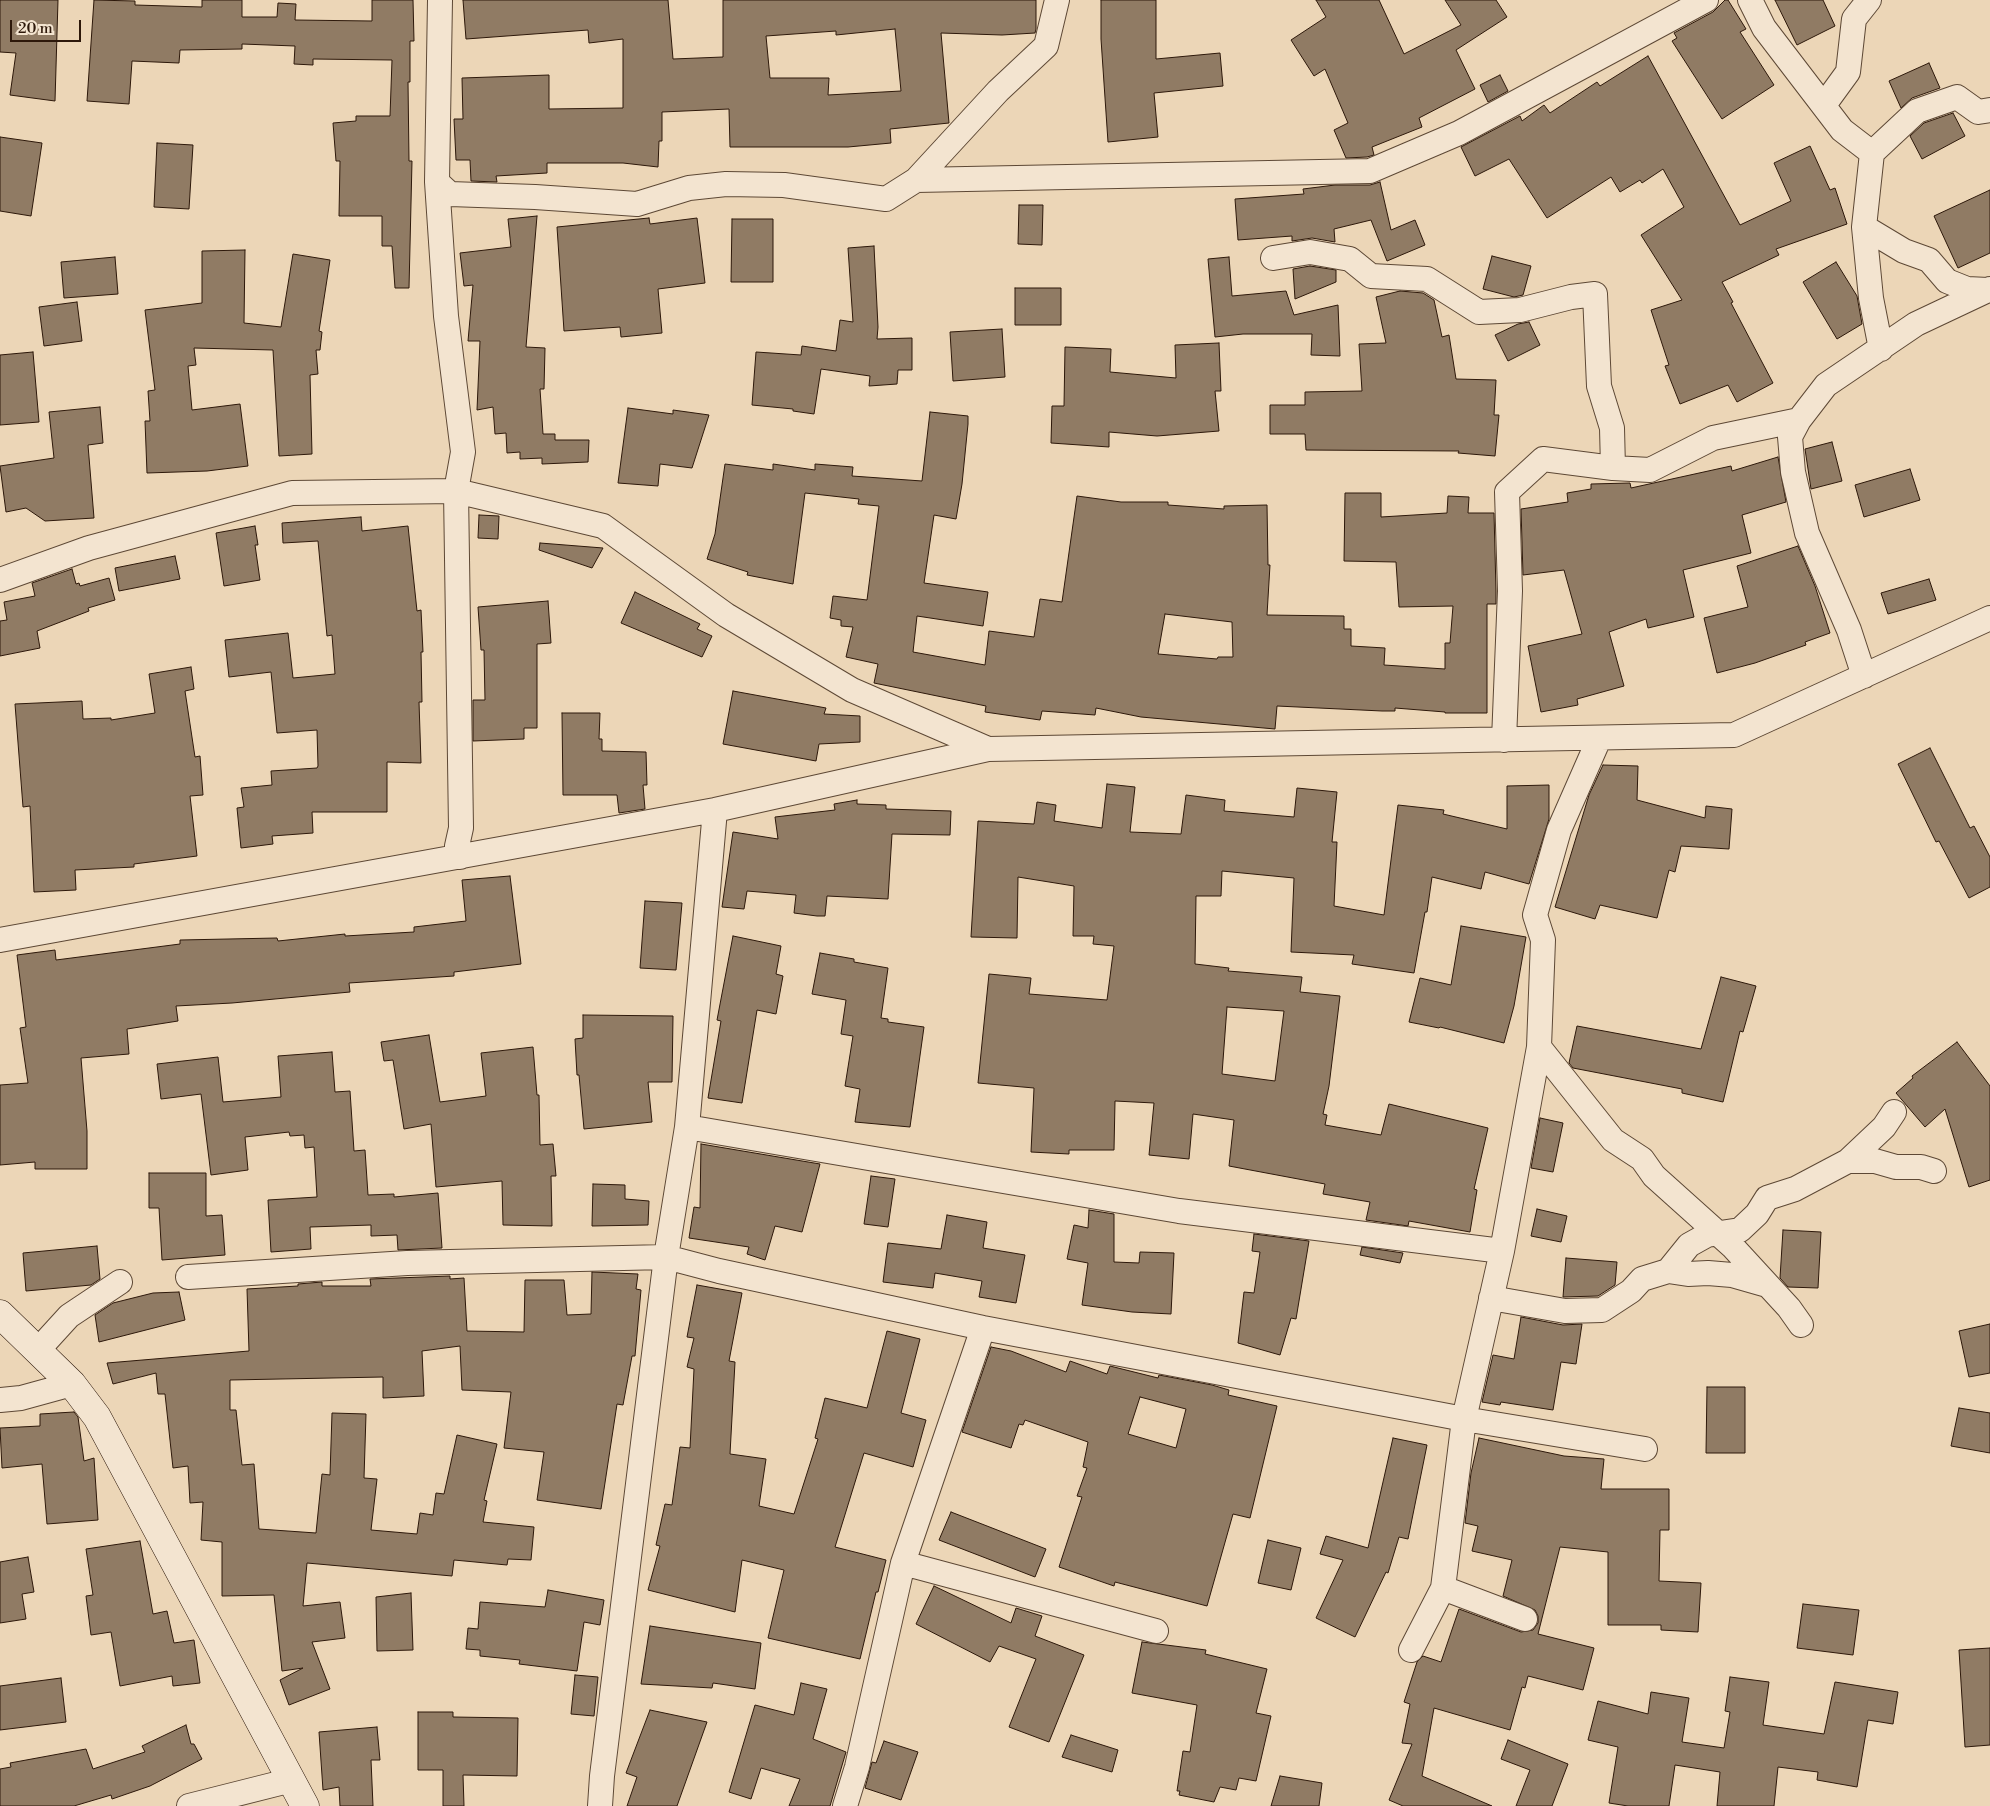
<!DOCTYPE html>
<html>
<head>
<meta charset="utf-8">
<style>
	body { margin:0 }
	#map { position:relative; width:1990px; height:1806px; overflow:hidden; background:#ecd6b7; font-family:"Libre Bodoni",serif }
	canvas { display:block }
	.scale { position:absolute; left:10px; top:20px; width:71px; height:22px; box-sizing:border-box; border:2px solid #2d180a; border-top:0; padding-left:6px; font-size:15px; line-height:18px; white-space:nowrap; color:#2d180a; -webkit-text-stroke:4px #f3e4d0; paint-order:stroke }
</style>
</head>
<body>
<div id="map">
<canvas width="1990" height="1806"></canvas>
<div class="scale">20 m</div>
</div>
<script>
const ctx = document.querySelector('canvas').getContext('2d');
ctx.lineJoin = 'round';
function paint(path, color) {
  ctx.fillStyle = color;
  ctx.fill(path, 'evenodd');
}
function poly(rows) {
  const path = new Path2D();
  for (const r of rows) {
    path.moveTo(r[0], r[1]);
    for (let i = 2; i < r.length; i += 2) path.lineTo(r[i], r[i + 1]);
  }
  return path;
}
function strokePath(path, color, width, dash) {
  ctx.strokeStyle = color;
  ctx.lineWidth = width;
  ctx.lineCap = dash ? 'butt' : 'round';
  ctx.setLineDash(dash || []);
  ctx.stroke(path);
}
const building = poly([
	[0,0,58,0,55,101,10,95,16,53,0,52,0,0],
	[94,0,135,1,135,5,202,7,202,0,242,0,242,17,277,17,278,3,296,4,295,20,372,21,372,0,413,0,414,41,410,41,410,82,408,82,409,161,412,161,409,288,395,288,392,246,382,246,382,216,339,216,340,161,336,161,333,123,356,121,356,116,390,116,392,60,313,59,313,65,294,64,295,46,242,44,242,49,180,50,179,63,132,61,129,104,87,101,94,0],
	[463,0,668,0,673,59,723,57,723,0,1036,0,1036,29,1035,33,1002,35,941,33,949,123,890,129,891,143,848,147,730,147,729,109,662,112,662,141,659,141,658,167,623,163,547,163,547,173,496,176,497,182,471,181,470,160,456,160,454,119,463,119,462,78,549,75,549,109,623,108,623,39,589,43,588,30,466,39,463,0],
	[895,29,901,91,828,95,829,78,770,78,766,36,836,31,836,35,895,29],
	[1101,0,1156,0,1156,59,1220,53,1223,86,1154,93,1158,137,1108,142,1101,39,1101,0],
	[1316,0,1379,0,1404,54,1461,25,1445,0,1496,0,1507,17,1456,50,1475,89,1419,118,1422,127,1372,147,1374,155,1367,157,1346,158,1334,130,1348,123,1325,69,1314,76,1291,40,1326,17,1316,0],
	[1725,0,1728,0,1746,29,1740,32,1774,85,1722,119,1672,41,1677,38,1674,33,1713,12,1725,0],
	[1775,0,1823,0,1835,26,1797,45,1775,0],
	[1648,56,1740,225,1791,201,1774,163,1810,146,1830,190,1835,188,1847,224,1776,249,1779,255,1722,282,1733,302,1731,303,1773,383,1737,402,1728,385,1680,404,1665,366,1669,365,1651,310,1682,300,1641,235,1684,207,1663,169,1642,183,1640,180,1620,192,1611,177,1547,218,1509,159,1475,176,1461,147,1520,116,1522,121,1544,105,1550,113,1597,82,1600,86,1648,56],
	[1929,63,1940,88,1912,98,1901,108,1889,81,1929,63],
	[1500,75,1508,91,1488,102,1480,85,1500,75],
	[1953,113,1965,136,1922,159,1910,136,1924,123,1953,113],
	[0,137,42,143,31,216,0,211,0,137],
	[157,143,193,145,189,209,154,207,157,143],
	[1380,182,1391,230,1415,220,1425,245,1387,261,1371,220,1334,229,1335,242,1312,238,1292,241,1292,236,1238,240,1235,199,1304,194,1303,189,1335,185,1370,185,1380,182],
	[1990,190,1990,253,1958,268,1934,216,1990,190],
	[1019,205,1043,205,1042,245,1018,244,1019,205],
	[537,216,526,347,545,348,544,389,540,389,543,434,555,434,555,440,589,440,588,462,542,464,542,458,520,459,520,452,507,453,506,433,495,434,493,407,477,410,480,341,468,341,473,285,464,286,460,253,511,247,508,219,537,216],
	[649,218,650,224,697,218,705,283,658,289,662,333,621,337,620,327,564,331,557,227,649,218],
	[732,219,773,219,773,282,731,282,732,219],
	[874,246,878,327,877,339,912,338,912,370,898,370,897,384,869,386,870,376,821,369,814,414,793,411,793,409,752,405,756,352,801,355,802,346,836,351,840,320,853,322,848,248,874,246],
	[245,250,244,323,281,327,293,254,330,260,319,331,322,332,320,350,316,350,318,374,310,375,312,454,279,456,273,350,194,348,196,365,188,366,192,410,240,404,248,466,207,471,147,473,145,421,150,421,148,391,155,390,145,310,202,303,202,251,245,250],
	[1492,256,1531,266,1523,295,1514,297,1483,289,1492,256],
	[115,257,118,294,64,298,61,262,115,257],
	[1229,257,1232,296,1286,291,1294,315,1338,305,1340,356,1311,355,1312,334,1243,334,1215,337,1208,259,1229,257],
	[1836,262,1857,296,1862,324,1837,339,1803,282,1836,262],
	[1310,266,1336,270,1336,282,1295,299,1293,269,1310,266],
	[1015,288,1061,288,1061,325,1015,325,1015,288],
	[1400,291,1423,293,1434,300,1442,337,1449,335,1456,379,1496,380,1494,415,1499,415,1495,456,1458,453,1459,451,1306,450,1305,434,1270,434,1270,405,1305,405,1305,392,1362,391,1359,344,1386,343,1376,297,1400,291],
	[77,302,82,341,44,346,39,307,77,302],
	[1529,322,1540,345,1508,361,1495,335,1518,324,1529,322],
	[1002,329,1005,377,953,381,950,332,1002,329],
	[1219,343,1221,391,1215,391,1219,431,1157,436,1109,432,1109,447,1051,443,1052,406,1064,406,1065,347,1111,349,1110,372,1176,378,1175,345,1219,343],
	[33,352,39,422,0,425,0,355,33,352],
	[100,407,103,443,88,445,94,518,45,521,26,508,6,512,0,466,54,458,49,412,100,407],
	[628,408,673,414,673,410,709,415,692,468,660,464,658,486,618,483,628,408],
	[930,412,968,416,968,424,962,484,956,519,934,515,924,583,988,592,983,626,917,616,913,652,985,665,989,631,1034,637,1040,599,1062,602,1077,496,1121,502,1168,502,1168,505,1224,509,1224,506,1267,505,1268,565,1270,565,1267,615,1344,616,1344,629,1351,629,1351,646,1385,648,1384,665,1445,669,1445,643,1450,643,1453,606,1399,607,1396,562,1344,561,1345,493,1381,493,1381,517,1447,513,1448,496,1469,497,1468,513,1494,513,1496,591,1496,604,1487,604,1487,713,1445,713,1445,712,1395,708,1395,711,1382,711,1277,706,1275,729,1141,717,1096,708,1095,715,1042,711,1040,720,985,712,986,706,874,683,878,664,846,657,853,627,841,626,841,620,830,618,833,596,867,600,879,506,858,504,859,499,805,493,793,584,747,575,748,572,707,559,715,534,725,464,773,470,773,464,815,470,815,464,853,467,852,476,922,481,930,412],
	[1165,614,1232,622,1233,657,1218,657,1217,659,1158,654,1165,614],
	[1832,442,1842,481,1811,489,1805,449,1832,442],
	[1778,457,1786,502,1742,515,1751,553,1683,570,1694,617,1648,628,1646,619,1609,632,1624,686,1577,699,1578,705,1541,712,1528,646,1582,634,1564,570,1523,575,1521,509,1568,502,1567,493,1591,489,1591,484,1630,483,1631,488,1731,466,1732,471,1778,457],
	[1910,469,1920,500,1864,517,1855,485,1910,469],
	[479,515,499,516,498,539,478,538,479,515],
	[361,517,362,531,408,526,417,611,421,610,423,652,421,652,422,702,419,702,421,763,387,762,387,812,312,812,313,833,272,836,273,844,241,848,237,808,244,807,241,788,272,785,271,771,317,768,318,766,317,730,277,733,271,672,229,677,225,640,288,633,293,678,335,674,332,635,327,636,318,541,283,543,282,523,361,517],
	[255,526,258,545,255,545,260,580,224,586,216,533,255,526],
	[540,543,603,548,592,568,539,550,540,543],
	[1798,546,1815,586,1830,633,1805,642,1806,645,1755,663,1717,673,1704,618,1748,607,1737,566,1798,546],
	[175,556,180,579,119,591,115,568,175,556],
	[72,569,76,584,79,583,80,586,109,578,115,600,88,608,89,611,37,631,40,648,0,656,0,621,7,620,4,602,35,596,32,583,72,569],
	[1929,579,1936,600,1888,614,1881,593,1929,579],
	[635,592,700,624,697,629,712,636,702,657,621,623,635,592],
	[548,601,551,643,537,644,537,728,524,728,524,739,473,741,473,700,485,700,484,650,481,650,478,607,548,601],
	[191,667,194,689,185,691,195,757,200,756,203,795,190,796,197,856,134,864,134,867,75,870,76,890,34,892,30,806,23,807,15,704,82,701,83,719,111,718,111,720,155,713,149,674,191,667],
	[733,691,826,708,824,714,860,716,860,742,819,744,816,761,723,744,733,691],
	[562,713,600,713,599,739,602,739,602,751,646,752,647,785,643,785,645,809,619,813,617,795,563,795,562,713],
	[1930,748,1970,828,1974,826,1990,857,1990,887,1969,898,1939,841,1936,842,1898,764,1930,748],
	[1603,765,1638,766,1637,800,1705,818,1706,806,1732,809,1729,849,1681,846,1675,872,1669,870,1657,918,1600,905,1595,919,1555,907,1589,795,1603,765],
	[1107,784,1135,787,1130,832,1181,834,1186,795,1225,800,1224,811,1294,817,1297,788,1337,792,1332,842,1337,842,1334,906,1384,915,1398,805,1444,810,1443,814,1507,829,1507,786,1549,785,1549,819,1529,884,1485,872,1481,889,1432,877,1427,912,1425,912,1414,973,1352,964,1354,955,1291,952,1294,878,1222,871,1221,896,1196,896,1195,964,1229,968,1228,971,1302,977,1300,992,1340,996,1329,1086,1323,1114,1327,1115,1325,1125,1381,1135,1389,1104,1488,1128,1474,1189,1477,1190,1470,1232,1409,1221,1408,1226,1366,1220,1370,1202,1323,1194,1325,1184,1229,1166,1234,1120,1193,1114,1189,1159,1149,1155,1154,1103,1115,1101,1114,1150,1069,1150,1069,1154,1031,1152,1034,1088,978,1083,989,974,1031,978,1029,994,1107,1000,1114,946,1093,944,1094,936,1073,936,1074,886,1018,877,1017,938,971,937,978,821,1034,824,1037,802,1056,805,1054,821,1102,828,1107,784],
	[1227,1007,1284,1011,1275,1081,1222,1074,1227,1007],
	[857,800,857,804,886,805,886,809,951,811,950,835,892,834,888,899,827,896,825,916,817,916,794,913,796,895,747,891,744,909,722,907,733,832,778,839,775,817,835,810,834,804,857,800],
	[510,876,521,964,454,972,454,976,349,983,350,992,232,1003,176,1006,178,1021,127,1029,129,1054,81,1058,87,1131,87,1169,35,1169,35,1162,0,1165,0,1085,28,1083,20,1028,26,1027,17,955,55,950,56,960,180,944,180,940,277,938,278,941,345,934,345,936,414,932,414,927,466,921,462,880,510,876],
	[645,901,682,903,676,970,640,968,645,901],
	[1461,926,1526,937,1514,1006,1504,1043,1440,1027,1439,1028,1409,1022,1420,978,1451,985,1461,926],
	[733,936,781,946,776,974,783,976,776,1014,757,1010,742,1103,708,1098,721,1021,717,1020,733,936],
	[820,953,854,959,854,962,888,968,881,1018,888,1019,888,1022,924,1027,910,1127,855,1122,860,1089,845,1086,853,1036,841,1034,846,1000,812,994,820,953],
	[1721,977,1756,986,1743,1032,1740,1031,1723,1102,1682,1093,1682,1089,1573,1068,1569,1063,1577,1026,1701,1049,1721,977],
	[583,1015,673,1016,672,1082,648,1082,652,1122,584,1129,579,1075,577,1075,575,1039,583,1038,583,1015],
	[429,1035,440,1102,486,1096,481,1053,533,1047,537,1095,539,1095,540,1145,553,1144,556,1176,551,1176,552,1226,503,1225,502,1181,436,1187,431,1124,404,1129,393,1060,384,1061,381,1042,429,1035],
	[1957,1042,1990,1086,1990,1180,1969,1187,1945,1109,1925,1127,1896,1093,1913,1078,1912,1076,1957,1042],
	[332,1052,335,1092,350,1091,354,1151,365,1150,368,1195,394,1194,394,1197,438,1193,442,1248,398,1250,397,1235,371,1236,371,1225,310,1227,311,1249,271,1252,268,1200,317,1197,314,1147,305,1148,304,1135,290,1136,289,1132,245,1137,248,1170,211,1175,201,1094,161,1099,157,1064,218,1057,223,1102,281,1097,278,1056,332,1052],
	[1540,1118,1563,1123,1553,1172,1531,1168,1540,1118],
	[701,1144,820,1164,802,1232,775,1226,765,1260,747,1254,749,1247,689,1238,694,1207,700,1208,701,1144],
	[149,1173,206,1173,206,1216,222,1215,225,1255,162,1260,159,1208,149,1208,149,1173],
	[871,1176,895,1179,888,1227,864,1224,871,1176],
	[593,1184,625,1185,625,1199,649,1201,648,1225,592,1226,593,1184],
	[1537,1209,1567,1216,1561,1242,1531,1236,1537,1209],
	[1089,1210,1114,1214,1114,1262,1139,1263,1140,1252,1174,1253,1171,1314,1132,1312,1082,1305,1088,1263,1067,1259,1074,1225,1088,1228,1089,1210],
	[947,1215,987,1222,983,1248,1025,1255,1016,1303,979,1297,982,1281,935,1273,933,1288,883,1282,888,1243,941,1249,947,1215],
	[1783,1230,1821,1232,1818,1288,1788,1287,1780,1278,1783,1230],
	[1254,1234,1309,1241,1296,1319,1291,1318,1280,1355,1238,1343,1244,1292,1254,1293,1260,1252,1252,1251,1254,1234],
	[97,1246,100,1279,91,1285,26,1291,23,1253,97,1246],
	[1362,1247,1403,1253,1400,1263,1360,1255,1362,1247],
	[1566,1258,1617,1262,1615,1285,1598,1296,1563,1297,1566,1258],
	[592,1272,638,1274,636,1289,641,1290,635,1356,632,1356,623,1405,617,1404,601,1509,537,1500,544,1452,504,1448,511,1392,462,1390,460,1346,422,1351,424,1396,383,1398,383,1377,230,1380,230,1410,236,1410,242,1465,254,1464,259,1529,316,1533,322,1474,330,1475,332,1413,366,1414,364,1478,377,1479,371,1530,417,1534,420,1513,433,1515,436,1493,444,1494,457,1435,497,1444,484,1500,487,1501,483,1522,534,1527,531,1560,508,1559,507,1565,454,1560,452,1576,307,1563,303,1606,340,1602,345,1638,312,1642,330,1689,289,1705,280,1680,303,1668,282,1671,274,1595,222,1596,222,1542,201,1540,203,1502,190,1503,188,1466,173,1468,165,1394,158,1394,156,1373,113,1384,107,1363,249,1351,247,1289,298,1286,298,1284,322,1282,322,1286,371,1286,370,1279,450,1276,450,1279,464,1278,467,1331,524,1332,525,1280,564,1280,567,1315,591,1314,592,1272],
	[697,1285,742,1293,729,1361,735,1362,730,1454,766,1459,759,1506,794,1514,818,1439,815,1438,825,1398,867,1408,887,1331,920,1339,901,1413,926,1420,913,1467,864,1453,835,1547,886,1560,878,1592,876,1592,860,1659,768,1638,784,1570,742,1560,735,1612,648,1590,660,1546,656,1545,665,1504,672,1505,680,1447,690,1448,694,1369,687,1367,694,1338,687,1337,697,1285],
	[179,1292,185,1320,99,1342,95,1315,113,1303,153,1293,179,1292],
	[1521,1317,1563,1325,1582,1324,1576,1364,1561,1362,1553,1410,1501,1402,1500,1405,1482,1402,1493,1355,1514,1359,1521,1317],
	[1990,1324,1990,1373,1969,1377,1959,1331,1990,1324],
	[991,1347,1011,1351,1066,1372,1070,1361,1107,1374,1110,1366,1158,1378,1159,1375,1212,1385,1229,1390,1228,1395,1277,1406,1250,1518,1233,1514,1207,1606,1115,1582,1114,1586,1059,1567,1082,1497,1077,1496,1087,1468,1083,1467,1088,1442,1025,1420,1023,1425,1019,1424,1011,1448,962,1432,991,1347],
	[1140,1397,1186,1409,1176,1448,1128,1434,1140,1397],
	[1707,1387,1745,1387,1745,1453,1706,1453,1707,1387],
	[1959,1408,1990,1413,1990,1453,1951,1446,1959,1408],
	[74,1412,78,1417,84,1461,94,1458,98,1520,47,1524,42,1464,2,1468,0,1428,40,1426,40,1414,74,1412],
	[1393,1438,1427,1445,1408,1539,1399,1537,1388,1573,1386,1572,1355,1637,1316,1618,1343,1560,1320,1554,1326,1536,1368,1548,1393,1438],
	[1479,1438,1564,1456,1604,1459,1601,1489,1669,1489,1669,1530,1660,1530,1659,1581,1701,1583,1698,1632,1661,1630,1661,1625,1608,1625,1608,1552,1560,1547,1538,1634,1594,1648,1583,1690,1528,1676,1525,1688,1522,1687,1510,1730,1434,1708,1422,1776,1492,1806,1403,1806,1389,1800,1412,1744,1402,1743,1410,1704,1404,1702,1417,1662,1423,1656,1441,1662,1459,1609,1521,1632,1533,1630,1538,1623,1538,1616,1535,1610,1503,1596,1512,1560,1472,1551,1478,1526,1465,1523,1471,1473,1479,1438],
	[951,1512,1046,1549,1035,1577,939,1540,951,1512],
	[1268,1540,1301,1548,1291,1590,1258,1583,1268,1540],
	[140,1541,153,1614,167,1611,174,1643,194,1640,200,1683,173,1686,172,1676,120,1686,111,1632,91,1635,86,1596,93,1595,86,1549,140,1541],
	[28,1557,34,1592,22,1594,26,1619,0,1623,0,1562,28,1557],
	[934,1586,1011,1623,1016,1608,1042,1616,1035,1636,1084,1655,1049,1742,1009,1727,1036,1659,999,1646,990,1662,916,1624,934,1586],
	[548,1590,604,1600,600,1625,584,1622,577,1671,519,1664,520,1660,480,1656,480,1650,466,1649,468,1628,478,1629,480,1602,545,1607,548,1590],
	[411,1593,413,1650,377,1651,376,1597,411,1593],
	[1803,1604,1859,1610,1853,1655,1797,1648,1803,1604],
	[650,1626,761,1643,755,1689,713,1683,712,1688,641,1684,650,1626],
	[1142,1642,1206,1650,1205,1654,1267,1669,1256,1713,1271,1716,1256,1781,1239,1778,1236,1790,1220,1787,1214,1802,1179,1795,1180,1791,1177,1791,1183,1751,1190,1752,1197,1705,1132,1693,1142,1642],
	[1990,1648,1990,1745,1965,1747,1959,1650,1990,1648],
	[575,1675,598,1677,594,1716,571,1714,575,1675],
	[1730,1677,1769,1682,1763,1725,1824,1734,1835,1682,1898,1692,1893,1724,1868,1720,1857,1787,1817,1780,1818,1772,1778,1767,1774,1806,1717,1806,1720,1772,1675,1765,1669,1806,1628,1806,1609,1803,1618,1747,1588,1740,1598,1701,1648,1714,1651,1692,1689,1698,1682,1742,1724,1748,1730,1712,1725,1711,1730,1677],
	[61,1678,66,1722,0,1730,0,1686,61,1678],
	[801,1683,827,1689,813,1739,846,1752,830,1806,789,1806,800,1779,761,1768,751,1799,729,1792,755,1705,794,1715,801,1683],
	[650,1710,707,1722,677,1806,627,1806,637,1777,626,1773,650,1710],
	[418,1712,453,1712,453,1717,518,1718,517,1776,463,1775,464,1806,443,1806,443,1770,418,1770,418,1712],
	[186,1725,191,1744,194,1744,202,1759,150,1786,112,1799,111,1795,74,1806,0,1806,0,1769,11,1767,10,1763,86,1749,93,1769,145,1752,142,1746,186,1725],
	[377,1727,380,1760,371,1760,373,1806,340,1806,339,1787,323,1790,319,1732,377,1727],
	[1071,1735,1118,1750,1112,1772,1062,1757,1071,1735],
	[1508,1740,1568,1764,1552,1806,1516,1806,1530,1770,1501,1759,1508,1740],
	[884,1741,918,1752,901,1800,865,1788,872,1762,876,1763,884,1741],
	[1280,1776,1322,1783,1319,1806,1271,1806,1280,1776]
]);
paint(building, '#907b64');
strokePath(building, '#2d180a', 1);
const street = poly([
	[440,0,437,182,446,316,463,452,456,491,603,526,726,615,852,690,988,749],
	[1750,0,1764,28,1842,130,1872,153],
	[1824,105,1848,72,1854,19,1869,0],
	[916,180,998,91,1046,46,1057,0],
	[437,182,450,194,535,197,637,204,689,188,726,184,784,185,886,199,916,180,1370,171,1459,133,1706,0],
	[1864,227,1904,251,1929,260,1947,281,1967,289,1988,290],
	[1273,258,1310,252,1350,259,1371,276,1427,279,1479,312,1520,310,1571,297,1595,294,1599,386,1612,428,1613,468],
	[1881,349,1871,298,1864,227,1872,153,1917,111,1957,97,1978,112,1990,110],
	[0,580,89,548,292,493,456,491,461,828,457,846,460,857],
	[1864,676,1849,630,1807,533,1793,472,1790,437,1799,420,1826,385,1916,324,1990,289],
	[1504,740,1510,591,1507,492,1543,459,1613,468,1650,470,1713,438,1799,420],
	[0,940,715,810,988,749,1734,735,1990,618],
	[1539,1047,1613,1140,1642,1159,1654,1176,1732,1246,1789,1308,1801,1325],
	[687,1127,1179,1211,1502,1251],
	[1848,1161,1875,1161,1896,1167,1921,1167,1934,1171],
	[1668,1271,1688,1274,1708,1273,1732,1275,1767,1285],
	[188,1277,407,1263,666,1257,719,1271,983,1328,1464,1419,1645,1449],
	[1491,1298,1565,1311,1602,1310,1631,1291,1642,1279,1668,1271,1689,1245,1707,1235,1740,1230,1757,1214,1767,1198,1795,1189,1848,1161,1884,1127,1894,1112],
	[38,1350,69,1316,120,1282],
	[0,1400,21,1398,72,1384],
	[903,1563,1156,1631],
	[1443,1588,1525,1619],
	[1411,1650,1443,1588,1464,1419,1502,1251,1539,1047,1543,940,1535,915,1559,830,1599,739],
	[189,1806,292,1780],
	[600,1806,602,1776,666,1257,687,1127,715,810],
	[845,1806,857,1767,903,1563,983,1328]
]);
const secondary = poly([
	[0,1314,72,1384,97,1417,305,1806]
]);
strokePath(street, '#5d4835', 26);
strokePath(secondary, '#2d180a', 29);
strokePath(street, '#f3e4d0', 24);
strokePath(secondary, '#f3e4d0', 28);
</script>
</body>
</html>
